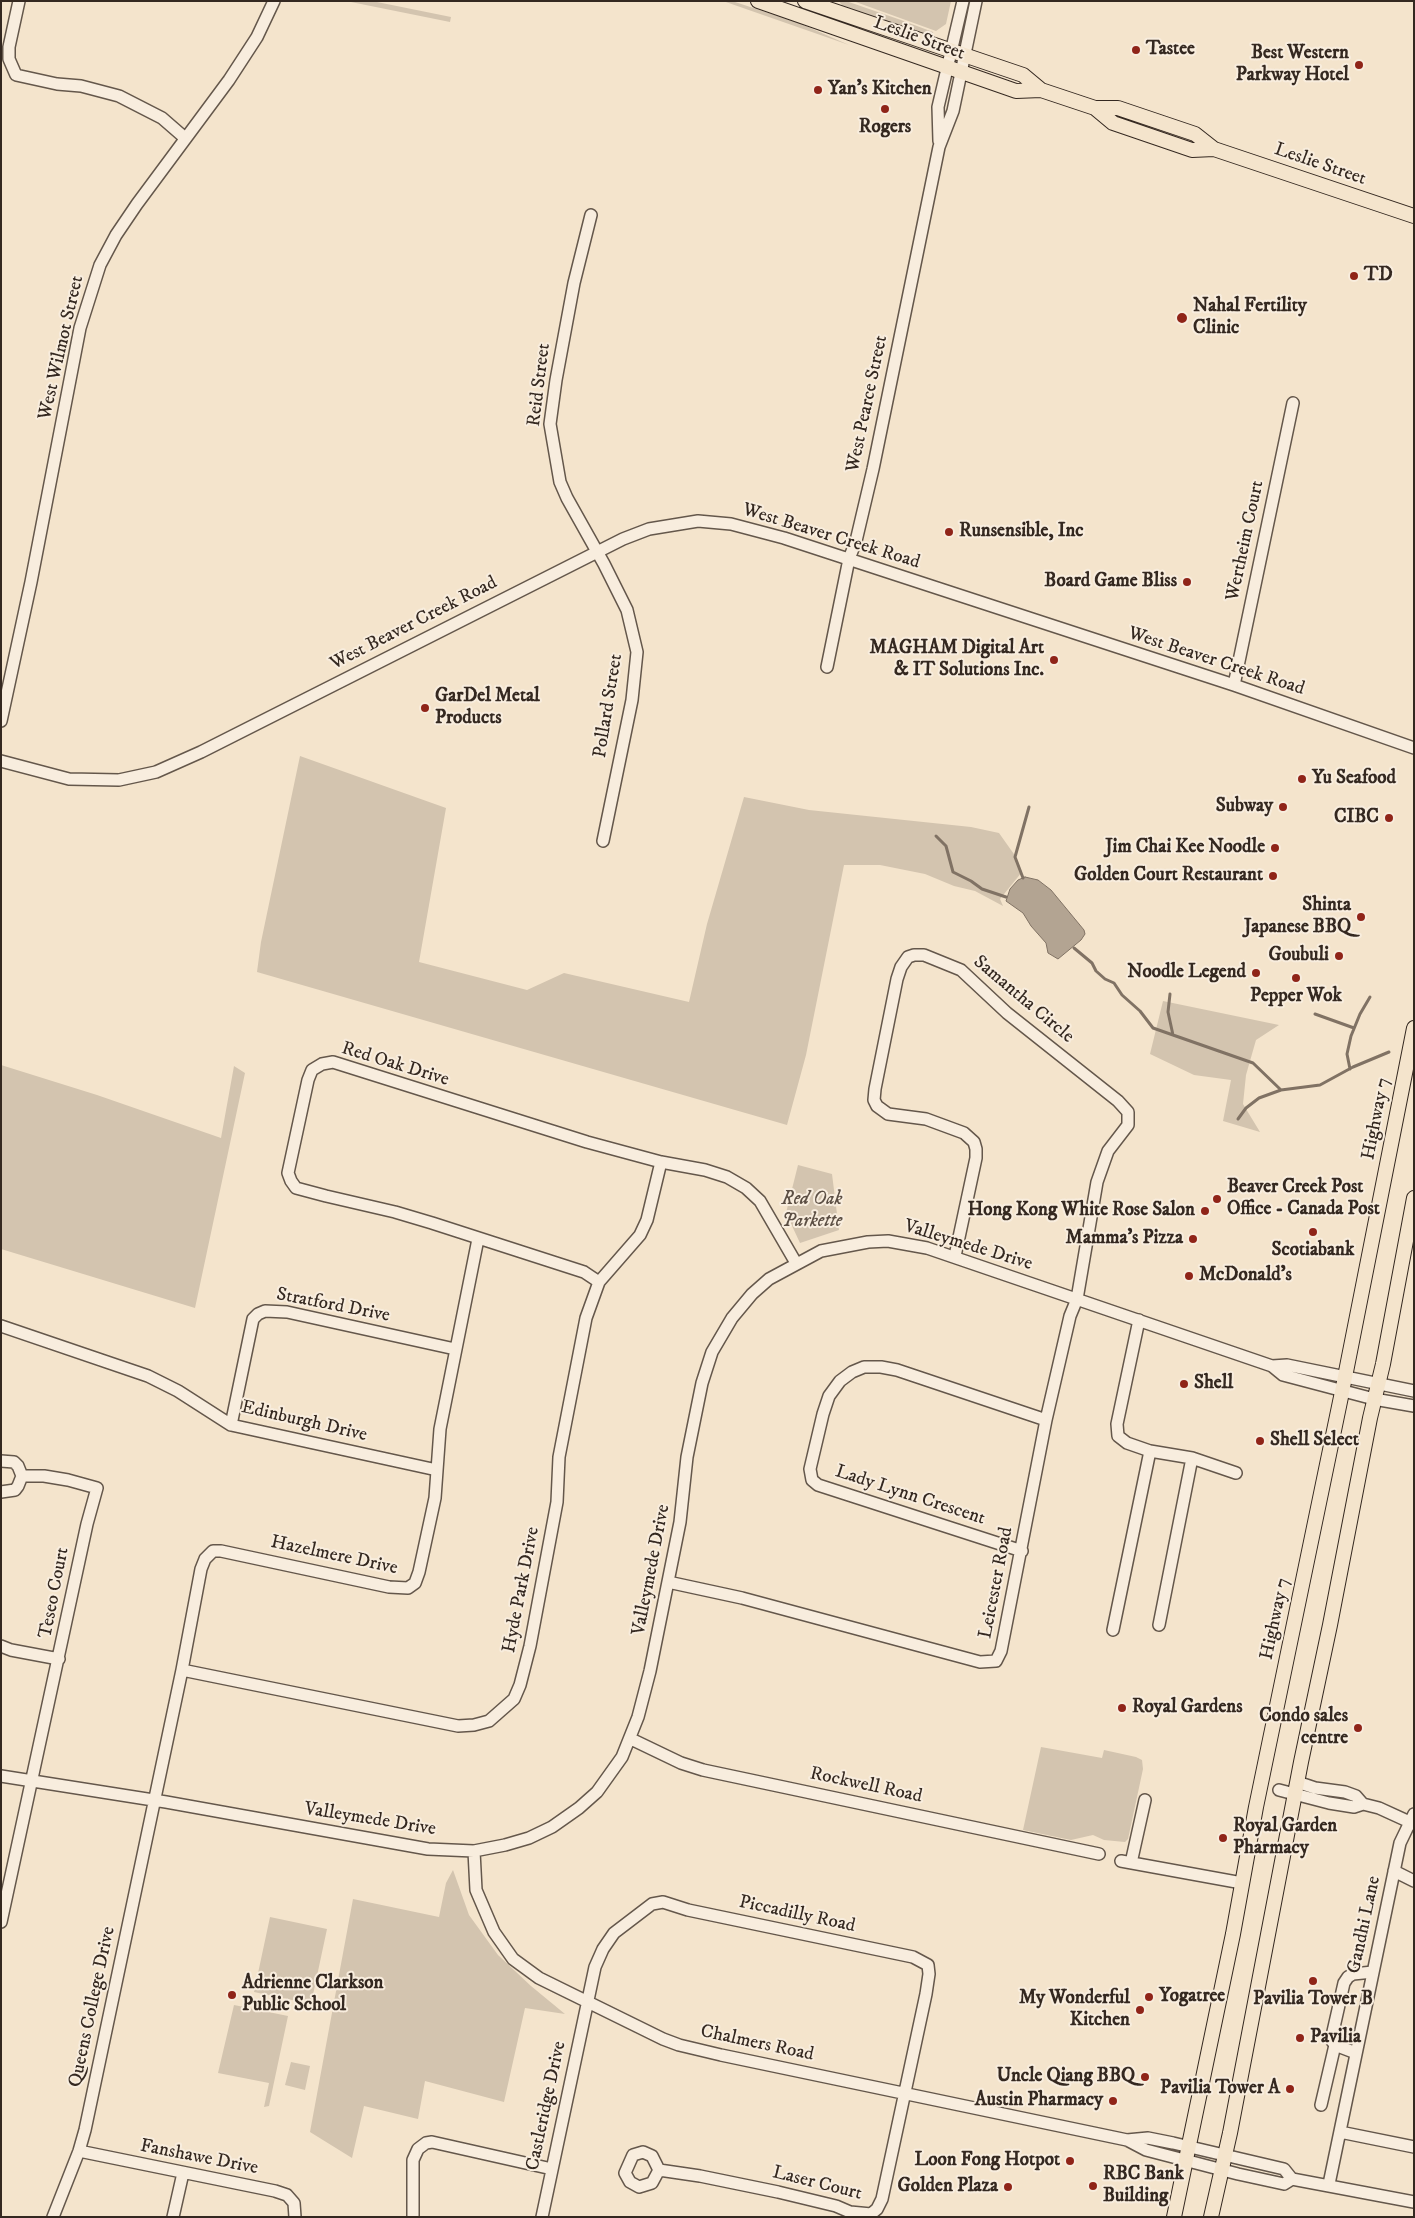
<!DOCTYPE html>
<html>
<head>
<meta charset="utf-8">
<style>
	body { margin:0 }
	#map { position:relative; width:1415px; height:2218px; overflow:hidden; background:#f4e4cc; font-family:"IM FELL DW Pica",serif }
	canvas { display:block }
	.frame { position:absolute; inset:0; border:2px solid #342820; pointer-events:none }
</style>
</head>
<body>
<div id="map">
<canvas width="1415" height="2218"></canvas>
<div class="frame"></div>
</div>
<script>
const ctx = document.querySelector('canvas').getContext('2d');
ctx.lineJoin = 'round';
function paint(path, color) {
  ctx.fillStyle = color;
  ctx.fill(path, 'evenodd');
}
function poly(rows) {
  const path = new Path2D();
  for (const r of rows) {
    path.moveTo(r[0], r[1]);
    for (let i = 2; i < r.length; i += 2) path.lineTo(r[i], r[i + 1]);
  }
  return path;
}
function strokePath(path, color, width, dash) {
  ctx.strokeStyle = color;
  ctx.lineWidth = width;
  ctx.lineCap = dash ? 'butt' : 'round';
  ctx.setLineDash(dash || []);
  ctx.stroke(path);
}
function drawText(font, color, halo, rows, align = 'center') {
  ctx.font = font + ' "IM FELL DW Pica",serif';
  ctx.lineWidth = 4;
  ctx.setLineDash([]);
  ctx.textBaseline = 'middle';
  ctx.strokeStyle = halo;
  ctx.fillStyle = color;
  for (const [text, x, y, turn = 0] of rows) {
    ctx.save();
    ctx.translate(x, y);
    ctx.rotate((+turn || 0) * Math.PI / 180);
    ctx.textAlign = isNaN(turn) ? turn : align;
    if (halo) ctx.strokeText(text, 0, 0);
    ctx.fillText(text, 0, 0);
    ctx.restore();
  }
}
paint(poly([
	[346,1,372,1,451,17,450,22],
	[723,1,732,1,799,23,849,45],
	[839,1,846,1,901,20,933,32,934,37,930,37,843,7],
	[853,1,951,1,946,24,936,31],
	[300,756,446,808,419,962,527,990,564,973,689,1002,707,924,744,797,809,810,971,827,999,833,1016,857,1022,872,1000,899,1003,906,975,891,954,886,925,874,880,865,844,865,806,1055,787,1125,257,972,261,942],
	[1163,1001,1279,1025,1256,1040,1246,1075,1243,1104,1260,1132,1223,1121,1231,1080,1194,1075,1150,1054],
	[1,1065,97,1095,221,1138,234,1066,245,1073,195,1308,1,1249],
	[798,1165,832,1174,839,1230,800,1243,786,1213],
	[1041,1747,1102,1758,1104,1750,1136,1757,1142,1760,1143,1769,1128,1839,1125,1842,1104,1840,1093,1835,1071,1840,1023,1830],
	[453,1870,469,1915,498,1955,531,1986,565,2014,525,2008,504,2102,425,2081,418,2119,364,2106,352,2158,310,2132,353,1899,439,1917,446,1883],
	[270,1917,327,1929,311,2004,254,1992],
	[234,2005,288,2016,269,2106,264,2107,269,2083,218,2073],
	[291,2062,310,2066,305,2090,285,2085]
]), '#d3c4af');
const water = poly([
	[1025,877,1038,880,1051,890,1084,930,1085,934,1081,940,1058,959,1048,953,1046,943,1031,926,1023,913,1006,901,1010,889,1018,880,1025,877]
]);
paint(water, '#b3a492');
strokePath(water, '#807264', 1);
strokePath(poly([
	[936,836,946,846,953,872,971,881,982,889,1006,897],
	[1023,878,1015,857,1029,807],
	[1074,948,1092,963,1096,971,1105,979,1114,983,1122,995,1140,1011,1153,1028,1253,1063,1281,1090],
	[1170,994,1168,1012,1173,1035],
	[1315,1014,1354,1028],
	[1350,1069,1347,1054,1351,1036,1360,1014,1370,997],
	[1238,1119,1246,1108,1259,1098,1281,1090,1320,1085,1353,1067,1389,1052]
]), '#807264', 3);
const minor = poly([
	[19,1,9,47,9,59,16,75,57,84,81,86,119,96,162,118,185,138],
	[939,141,938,107,963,1],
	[591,215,574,283,556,380,550,424,560,482,567,498,604,564,627,610,637,652,632,700,603,841],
	[827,667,849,559,856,541,873,469,939,147,953,111,976,1],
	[1234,685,1293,403],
	[1,721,31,582,80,328,100,265,116,235,137,204,229,80,257,37,274,1],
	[1,761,69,779,119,780,156,772,201,752,623,539,649,529,698,521,731,524,784,538,1234,685,1414,748],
	[599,1282,584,1272,432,1223,395,1212,326,1196,296,1188,291,1181,288,1173,308,1080,312,1070,322,1064,333,1062,587,1142,661,1162,705,1170,727,1177,746,1188,760,1201,796,1263],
	[1,1326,148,1376,178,1391,231,1425,437,1470],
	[1272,1366,1287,1365,1414,1391],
	[231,1425,253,1319,258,1314,265,1311,287,1312,455,1349],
	[1150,1451,1192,1458,1236,1473],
	[1,1461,14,1462,18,1466,22,1476,18,1486,15,1490,1,1492],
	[1022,1551,818,1485,812,1480,810,1469,823,1414,829,1396,840,1381,852,1372,864,1367,881,1367,897,1370,1046,1420],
	[668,1582,742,1598,980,1662,996,1661,1001,1651,1046,1420,1070,1316,1077,1299,1097,1182,1108,1151,1128,1125,1128,1112,1118,1101,1007,1013,961,970,924,955,914,955,908,957,901,967,897,979,875,1089,874,1100,877,1106,888,1114,926,1119,964,1133,974,1142,976,1149,976,1158,955,1256],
	[1159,1625,1192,1458],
	[1113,1630,1150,1451,1127,1443,1118,1436,1117,1424,1139,1320],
	[1,1646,11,1650,59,1659],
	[182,1670,458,1726,474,1725,489,1721,514,1699,520,1685,530,1646,557,1502,559,1457,586,1318,599,1282,640,1235,647,1220,661,1162],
	[631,1739,681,1763,703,1770,1099,1854],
	[1,1776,166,1802,428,1849,474,1851,505,1845,529,1838,552,1827,579,1808,597,1792,622,1757,638,1717,650,1671,680,1522,687,1457,702,1383,712,1352,732,1318,752,1294,769,1279,821,1251,868,1242,888,1241,927,1248,1272,1366,1283,1375,1374,1399,1414,1406],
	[1297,1782,1315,1788,1345,1792,1356,1796,1363,1804],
	[1279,1790,1329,1803,1354,1807,1363,1804,1379,1808,1414,1824],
	[474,1851,476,1890,494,1932,513,1959,539,1978,663,2039,679,2045,721,2055,1127,2140,1146,2150,1238,2174,1284,2184,1292,2179],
	[1121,1861,1242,1883],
	[1131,1863,1145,1800],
	[1394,1871,1414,1881],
	[1,1922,87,1524,97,1488,68,1480,44,1476,22,1476],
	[1356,2053,1335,2045,1332,2041,1332,2036,1344,1983,1348,1977,1353,1974,1373,1972],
	[1321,2105,1335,2045],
	[1340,2132,1414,2147],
	[1127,2140,1148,2138,1173,2143,1284,2169,1292,2179,1414,2202],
	[79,2151,275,2191,287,2195,294,2203,295,2217],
	[1329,2184,1400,1843,1414,1814],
	[53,2217,79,2151,85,2130,182,1670,201,1569,205,1559,213,1551,221,1551,389,1587,408,1588,415,1583,419,1572,435,1498,440,1429,478,1239],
	[173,2217,183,2173],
	[413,2217,413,2160,418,2149,426,2143,432,2142,552,2169],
	[542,2217,595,1967,603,1949,614,1933,652,1904,663,1902,688,1910,913,1957,928,1965,929,1974,926,1994,882,2199,877,2209,871,2214,850,2212,836,2206,778,2192,700,2176,659,2170,652,2156,643,2152,633,2155,625,2173,630,2182,639,2187,652,2183,659,2170]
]);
const major = poly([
	[758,1,1016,91,1041,90,1095,108,1118,108,1195,134,1214,149,1414,216],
	[805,1,1023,75,1041,90],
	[1095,108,1113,123,1192,150,1214,149],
	[1174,2217,1233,1934,1256,1807,1342,1392,1414,1028],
	[1211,2217,1230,2133,1301,1762,1330,1625,1370,1418,1383,1364,1414,1198]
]);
strokePath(minor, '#64574b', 14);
strokePath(major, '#342820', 16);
strokePath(minor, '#f8edde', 11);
strokePath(major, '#f4e4cc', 14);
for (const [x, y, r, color] of [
	[1136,50,5,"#8f2418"],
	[1359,65,5,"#8f2418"],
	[818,90,5,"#8f2418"],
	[885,109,5,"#8f2418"],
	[1354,276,5,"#8f2418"],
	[1182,318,6,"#8f2418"],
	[949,532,5,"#8f2418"],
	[1187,582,5,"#8f2418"],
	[1054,660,5,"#8f2418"],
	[425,708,5,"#8f2418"],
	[1302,779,5,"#8f2418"],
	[1283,807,5,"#8f2418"],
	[1389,818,5,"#8f2418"],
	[1275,848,5,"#8f2418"],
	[1273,876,5,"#8f2418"],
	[1361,917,5,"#8f2418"],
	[1339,956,5,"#8f2418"],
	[1256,973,5,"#8f2418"],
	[1296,978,5,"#8f2418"],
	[1217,1199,5,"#8f2418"],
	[1205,1211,5,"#8f2418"],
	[1313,1232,5,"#8f2418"],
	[1193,1239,5,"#8f2418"],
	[1189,1276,5,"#8f2418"],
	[1184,1384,5,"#8f2418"],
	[1260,1441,5,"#8f2418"],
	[1122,1708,5,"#8f2418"],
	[1358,1728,5,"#8f2418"],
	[1223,1838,5,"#8f2418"],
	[1313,1981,5,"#8f2418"],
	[232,1995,5,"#8f2418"],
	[1149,1997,5,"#8f2418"],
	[1140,2010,5,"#8f2418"],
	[1300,2038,5,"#8f2418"],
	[1145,2077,5,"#8f2418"],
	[1290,2089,5,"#8f2418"],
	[1113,2101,5,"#8f2418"],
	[1070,2161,5,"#8f2418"],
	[1093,2186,5,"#8f2418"],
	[1008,2187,5,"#8f2418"]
]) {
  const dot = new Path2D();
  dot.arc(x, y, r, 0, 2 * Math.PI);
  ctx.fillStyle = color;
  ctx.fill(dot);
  strokePath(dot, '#f8edde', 2);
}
drawText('19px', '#342820', '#f8edde', [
	["Leslie Street",919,39,20],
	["Leslie Street",1320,165,19],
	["West Wilmot Street",62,348,-77],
	["Reid Street",540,385,-83],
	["West Pearce Street",868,404,-78],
	["West Beaver Creek Road",831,537,17],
	["Wertheim Court",1246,541,-78],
	["West Beaver Creek Road",414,624,-27],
	["West Beaver Creek Road",1216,662,18],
	["Pollard Street",609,706,-81],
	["Samantha Circle",1023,1000,40],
	["Red Oak Drive",395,1065,17],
	["Highway 7",1377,1119,-79],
	["Valleymede Drive",968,1246,17],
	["Stratford Drive",333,1306,11],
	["Edinburgh Drive",304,1422,13],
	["Lady Lynn Crescent",910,1496,18],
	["Hazelmere Drive",334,1556,12],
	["Valleymede Drive",652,1570,-79],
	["Leicester Road",997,1583,-79],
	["Hyde Park Drive",522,1590,-79],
	["Teseo Court",55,1593,-79],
	["Highway 7",1276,1619,-78],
	["Rockwell Road",866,1786,12],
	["Valleymede Drive",370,1820,9],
	["Piccadilly Road",797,1915,12],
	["Gandhi Lane",1365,1925,-78],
	["Queens College Drive",93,2007,-78],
	["Chalmers Road",757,2044,12],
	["Castleridge Drive",547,2106,-78],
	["Fanshawe Drive",199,2158,11],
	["Laser Court",817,2184,14]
]);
drawText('bold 19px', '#342820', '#f8edde', [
	["Tastee",1146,50,"left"],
	["Best Western",1349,54],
	["Parkway Hotel",1349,76],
	["Yan's Kitchen",828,90,"left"],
	["Rogers",885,128,"center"],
	["TD",1364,276,"left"],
	["Nahal Fertility",1193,307,"left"],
	["Clinic",1193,329,"left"],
	["Runsensible, Inc",959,532,"left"],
	["Board Game Bliss",1177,582],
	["MAGHAM Digital Art",1044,649],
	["& IT Solutions Inc.",1044,671],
	["GarDel Metal",435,697,"left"],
	["Products",435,719,"left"],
	["Yu Seafood",1312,779,"left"],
	["Subway",1273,807],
	["CIBC",1379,818],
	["Jim Chai Kee Noodle",1265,848],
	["Golden Court Restaurant",1263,876],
	["Shinta",1351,906],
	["Japanese BBQ",1351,928],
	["Goubuli",1329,956],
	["Noodle Legend",1246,973],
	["Pepper Wok",1296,997,"center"],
	["Beaver Creek Post",1227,1188,"left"],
	["Office - Canada Post",1227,1210,"left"],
	["Hong Kong White Rose Salon",1195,1211],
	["Mamma's Pizza",1183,1239],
	["Scotiabank",1313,1251,"center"],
	["McDonald's",1199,1276,"left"],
	["Shell",1194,1384,"left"],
	["Shell Select",1270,1441,"left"],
	["Royal Gardens",1132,1708,"left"],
	["Condo sales",1348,1717],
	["centre",1348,1739],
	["Royal Garden",1233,1827,"left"],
	["Pharmacy",1233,1849,"left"],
	["Adrienne Clarkson",242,1984,"left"],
	["Public School",242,2006,"left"],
	["Yogatree",1159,1997,"left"],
	["My Wonderful",1130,1999],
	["Kitchen",1130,2021],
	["Pavilia Tower B",1313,2000,"center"],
	["Pavilia",1310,2038,"left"],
	["Uncle Qiang BBQ",1135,2077],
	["Pavilia Tower A",1280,2089],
	["Austin Pharmacy",1103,2101],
	["Loon Fong Hotpot",1060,2161],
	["RBC Bank",1103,2175,"left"],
	["Building",1103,2197,"left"],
	["Golden Plaza",998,2187]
], 'right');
drawText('italic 19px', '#5c4f44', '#f8edde', [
	["Red Oak",812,1200],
	["Parkette",812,1222]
]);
</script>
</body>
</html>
